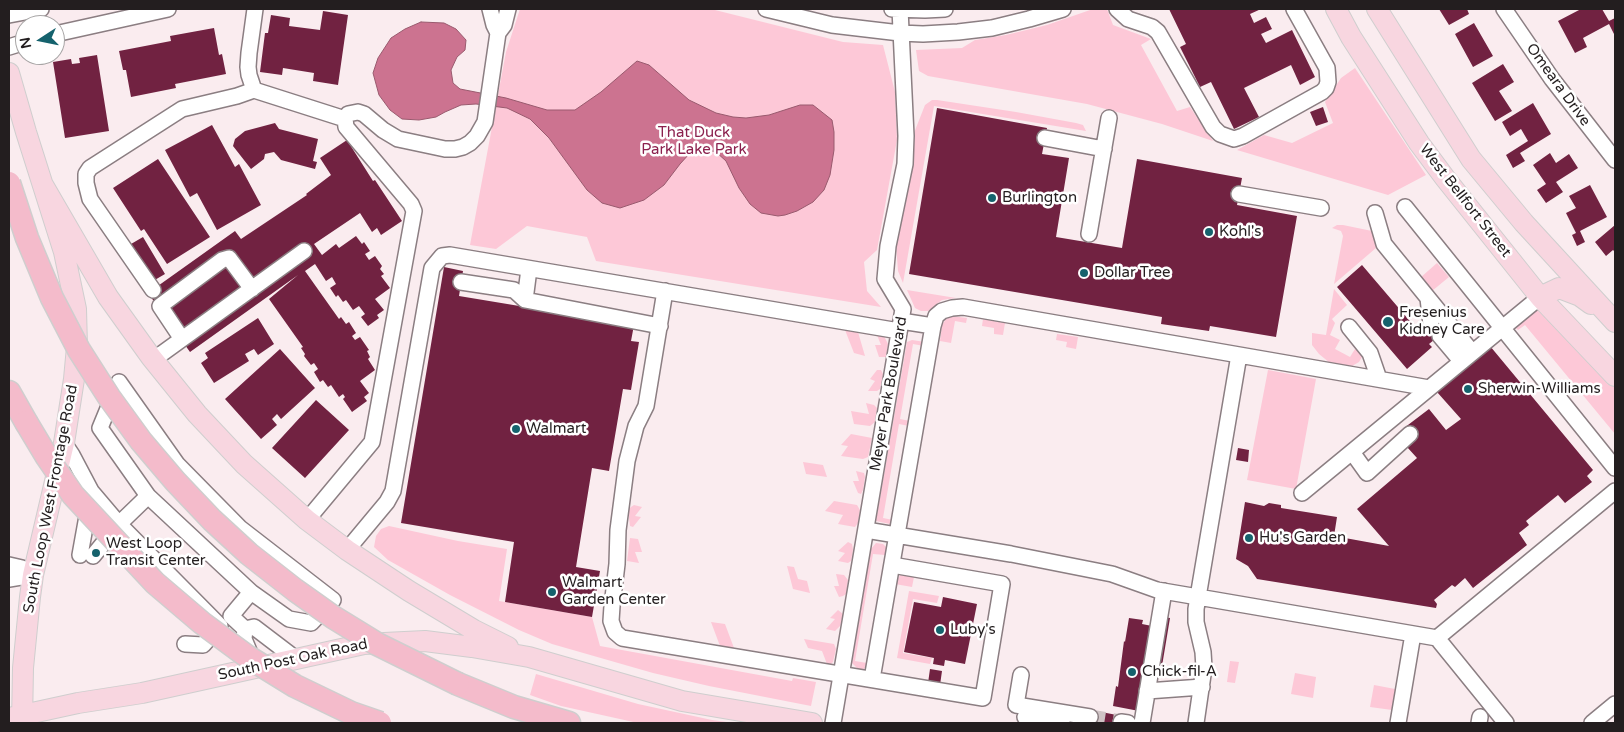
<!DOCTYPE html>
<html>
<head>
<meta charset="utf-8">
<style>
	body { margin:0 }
	#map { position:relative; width:1624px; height:732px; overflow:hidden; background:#faecef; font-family:"Varela Round",sans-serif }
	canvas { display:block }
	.frame { position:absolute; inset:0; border:10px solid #231e1f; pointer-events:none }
	.north { position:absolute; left:15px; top:15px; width:50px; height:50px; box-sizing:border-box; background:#fff; border:1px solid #a7a5a5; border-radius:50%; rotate:259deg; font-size:14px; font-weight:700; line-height:20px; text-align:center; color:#231e1f }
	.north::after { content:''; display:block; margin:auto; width:18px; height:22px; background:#15626d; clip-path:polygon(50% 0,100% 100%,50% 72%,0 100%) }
</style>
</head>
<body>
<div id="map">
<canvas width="1624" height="732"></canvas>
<div class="frame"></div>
<div class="north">N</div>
</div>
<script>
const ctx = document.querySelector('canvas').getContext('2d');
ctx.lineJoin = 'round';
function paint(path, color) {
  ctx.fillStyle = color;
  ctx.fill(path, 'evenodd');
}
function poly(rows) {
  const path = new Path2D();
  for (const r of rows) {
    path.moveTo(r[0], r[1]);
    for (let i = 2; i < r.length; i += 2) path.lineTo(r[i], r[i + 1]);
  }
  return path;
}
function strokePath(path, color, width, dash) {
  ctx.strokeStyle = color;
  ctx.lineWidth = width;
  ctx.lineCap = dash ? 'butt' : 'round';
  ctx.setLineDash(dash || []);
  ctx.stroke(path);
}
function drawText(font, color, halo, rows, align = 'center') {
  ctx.font = font + ' "Varela Round",sans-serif';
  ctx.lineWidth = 5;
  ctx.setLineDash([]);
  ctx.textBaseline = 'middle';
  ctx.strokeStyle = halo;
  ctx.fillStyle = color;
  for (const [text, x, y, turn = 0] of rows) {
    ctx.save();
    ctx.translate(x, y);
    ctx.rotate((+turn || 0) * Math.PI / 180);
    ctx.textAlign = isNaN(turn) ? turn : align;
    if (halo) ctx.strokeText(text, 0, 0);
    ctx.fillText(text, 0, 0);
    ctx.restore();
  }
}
paint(poly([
	[520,9,711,9,843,42,883,45,895,92,897,140,877,250,864,262,867,291,881,307,596,261,587,237,527,226,496,249,470,245,506,52],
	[1093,9,1107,9,1113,25,1151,39,1141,45,1177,111,1190,107,1213,141,1162,124,1087,104,928,76,919,71,916,50,962,48,975,40,1006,35,1047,25],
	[1355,68,1426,175,1388,195,1237,150,1264,135,1292,143,1333,123,1325,102,1341,78],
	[932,100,937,100,1016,112,1076,123,1083,125,1086,131,934,106,903,283,898,271,896,245,914,133,925,105],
	[1337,225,1343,225,1372,231,1374,236,1376,248,1334,284,1343,236,1341,231,1332,228],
	[1437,263,1449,277,1432,291,1420,278],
	[1334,289,1347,305,1332,319,1335,323,1330,335,1340,340,1335,349,1350,357,1355,349,1359,351,1362,357,1359,362,1352,366,1330,363,1319,354,1312,345,1312,333,1326,335],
	[907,290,956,298,942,300,928,311,921,311,915,308],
	[1537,309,1545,310,1615,383,1615,434,1525,325,1518,330,1515,327],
	[952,316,967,318,966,323,955,321,951,343,940,341,942,325,946,319],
	[983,319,1005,323,1003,335,994,334,994,328,982,326],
	[845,330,858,332,865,356,854,353],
	[1057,334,1078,337,1076,349,1066,347,1067,342,1056,340],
	[877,335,884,336,888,344,886,357,879,357,875,345,881,345],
	[912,340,925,342,924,346,913,344,900,419,910,421,909,426,899,424,883,518,893,520,890,524,876,521,907,342],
	[877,370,881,370,883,374,880,389,877,391,868,391,875,381,870,379],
	[1268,370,1316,379,1296,489,1247,480],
	[866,403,874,405,877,408,875,422,870,426,854,424,851,411,869,414],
	[851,434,872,438,868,457,863,459,841,456,848,446,841,445],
	[803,462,823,465,827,477,806,474],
	[856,471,864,473,865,477,863,490,861,494,858,493,853,481,859,481],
	[834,501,857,505,860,510,858,523,855,527,838,524,843,515,825,511],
	[634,505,642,507,635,516,641,517,633,527,630,526,628,509],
	[389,526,458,541,507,549,499,601,592,617,600,646,792,681,793,678,816,682,811,706,709,686,653,673,552,644,519,630,450,595,388,560,374,547,376,536,381,529],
	[630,538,638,539,642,552,635,552,639,563,627,561],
	[848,542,852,544,853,550,851,561,848,563,838,561,845,553,838,551],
	[876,543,883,544,887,548,885,555,873,554,855,661,867,663,865,668,862,670,857,668,852,663,871,549],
	[787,566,794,567,798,579,807,581,810,593,793,589],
	[836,574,844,575,848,580,846,594,843,596,839,597,834,586,839,586],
	[900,575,914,577,912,587,895,584],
	[909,591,939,596,937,603,913,599,903,653,932,658,930,664,897,658],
	[838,610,843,614,840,626,835,631,826,629,835,619,830,618],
	[711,622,725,624,734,648,720,646],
	[804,639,834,644,836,649,833,662,830,665,827,664,822,651,808,648],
	[1230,661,1239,662,1235,683,1227,682],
	[1295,673,1316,677,1313,698,1291,694],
	[536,674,638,704,712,720,734,723,638,723,561,706,530,695],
	[1374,685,1395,689,1392,710,1370,707]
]), '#fdc8d7');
const water = poly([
	[421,22,444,23,456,29,466,40,465,50,457,57,451,70,453,83,460,89,506,98,547,110,575,110,601,92,637,61,649,65,689,100,716,113,733,117,746,118,769,115,800,105,813,105,832,120,834,132,834,150,830,175,824,190,813,202,797,211,785,215,778,216,761,213,750,204,739,188,726,161,716,152,706,149,690,153,680,164,664,185,644,200,620,208,602,203,587,190,549,138,530,119,507,108,476,104,461,105,445,112,436,117,419,120,402,119,390,110,379,95,373,73,378,58,391,38,405,29,421,22]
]);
paint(water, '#cc7390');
strokePath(water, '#995a6e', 1);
paint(poly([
	[1169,9,1261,9,1250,14,1254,23,1266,17,1272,29,1261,34,1266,43,1292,30,1315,77,1300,85,1291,65,1244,88,1259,117,1234,129,1211,82,1200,87,1180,47,1186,44],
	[1439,9,1467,9,1469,14,1449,25],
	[1581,9,1602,9,1609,21,1615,18,1615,36,1609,24,1583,38,1587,47,1575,53,1558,21],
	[323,11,348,15,338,85,313,81,314,73,283,68,282,75,260,72,265,33,268,33,271,15,290,18,289,26,320,30],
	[1474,23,1493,56,1473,67,1455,34],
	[214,28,219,55,222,54,226,74,175,84,176,88,131,97,126,70,123,70,119,51,171,41,170,36],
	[97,55,109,131,65,138,53,62,71,59,72,64,80,63,79,58],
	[1503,64,1514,82,1499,91,1512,111,1495,121,1472,83],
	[1533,103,1551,134,1520,153,1525,161,1513,168,1506,155,1528,141,1521,129,1510,136,1502,122],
	[1323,107,1328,122,1316,126,1310,112],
	[937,108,1047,128,1042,154,1069,158,1056,237,1122,248,1137,159,1242,178,1237,205,1297,216,1276,337,1210,326,1209,331,1161,324,1162,317,909,274],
	[275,123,279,129,318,139,313,161,317,162,315,169,281,160,274,152,265,154,264,159,251,169,233,146,235,139,245,131],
	[212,125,235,167,239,164,261,205,217,230,197,193,190,197,165,150],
	[347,140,373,181,375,180,402,221,381,235,377,228,372,232,360,213,314,244,322,255,336,244,339,248,356,236,362,244,364,242,370,251,365,254,369,260,375,256,382,266,380,269,384,274,381,276,390,288,375,299,384,310,377,315,379,318,368,326,361,317,365,314,359,306,353,310,346,300,343,302,338,295,336,297,330,288,336,284,332,277,326,281,315,264,305,271,339,319,341,317,346,324,349,322,356,333,352,336,355,340,360,337,369,350,367,351,370,357,368,359,375,370,360,381,369,393,364,397,367,401,352,412,343,399,345,397,343,394,339,397,331,385,328,387,323,380,320,382,314,372,318,369,314,363,311,365,304,356,305,354,301,348,303,347,269,299,298,275,190,352,148,293,235,231,241,239,307,195,306,194,331,175,320,158],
	[1550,153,1556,163,1569,154,1578,168,1556,182,1563,192,1546,203,1537,190,1546,184,1533,165],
	[158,159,210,237,167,264,144,229,141,231,113,188],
	[1590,185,1607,217,1580,231,1585,242,1577,246,1572,235,1576,233,1566,213,1576,208,1569,196],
	[1615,225,1615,252,1613,250,1606,256,1595,242],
	[143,237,165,274,153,281,131,244],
	[1362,265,1420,333,1436,320,1445,331,1429,344,1432,347,1407,369,1337,287],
	[444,267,463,271,459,296,634,325,631,341,639,342,631,390,623,389,609,471,592,468,576,567,600,571,592,617,505,602,514,542,401,523],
	[258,318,274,344,258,355,254,349,245,354,249,361,214,383,201,363,208,358,205,353],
	[1490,346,1593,470,1587,476,1592,482,1565,503,1558,495,1526,521,1529,525,1519,533,1527,545,1473,588,1465,578,1455,587,1452,585,1434,600,1437,604,1436,608,1257,579,1248,566,1236,559,1245,502,1264,506,1269,503,1281,505,1281,508,1337,517,1334,536,1389,546,1357,509,1417,458,1407,447,1414,440,1404,428,1429,409,1446,430,1461,419,1437,392],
	[280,349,315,388,281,419,277,414,272,419,277,425,261,439,225,399],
	[316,400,349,430,305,478,272,448],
	[1238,448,1249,450,1248,462,1236,460],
	[943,597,977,604,965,664,945,660,944,666,933,664,934,658,904,652,914,602,941,607],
	[1155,616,1170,618,1161,672,1146,669],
	[1129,618,1143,620,1142,624,1152,626,1139,711,1113,706,1116,686,1118,687,1124,641,1125,642],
	[930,669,942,671,940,685,928,683],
	[1091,710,1122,716,1121,723,1089,723]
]), '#712241');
strokePath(poly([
	[1090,717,1121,722]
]), '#cfc3c5', 15, [15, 8]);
const minor = poly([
	[490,9,494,25,498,33,504,25,508,9],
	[766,9,832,25,900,33,923,34,958,32,992,28,1029,19,1063,9],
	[892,9,925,10,945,9],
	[1117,9,1128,19,1152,27,1158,32,1213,127,1220,134,1234,139,1243,136,1322,92,1326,88,1328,82,1327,68,1294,9],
	[1504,9,1552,79,1615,160],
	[9,15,41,9],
	[55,34,168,9],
	[9,47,25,42],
	[254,90,249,75,248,67,249,53,255,9],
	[1045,138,1104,149],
	[1239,194,1321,208],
	[1405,207,1615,468],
	[1375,213,1384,244,1472,352],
	[1089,234,1109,118],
	[461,282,514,290,525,300,529,269],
	[153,290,90,199,86,183,86,174,90,168,182,109,237,96,254,90,345,119],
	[665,291,646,406,636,426,627,461,618,530,617,564,612,606,611,621,615,632,622,638,983,698,1002,584,892,565],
	[1428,298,1431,325],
	[525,300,660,326],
	[901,321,933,326,936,316,942,311,952,308,963,307,1429,388],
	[1349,327,1370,353,1379,379],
	[1440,336,1461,361],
	[182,339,160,306,222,260,229,258,252,289],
	[1239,355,1198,597,1437,638,1506,723],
	[153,360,304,251],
	[64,443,72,455,91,491,119,524,219,625],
	[1352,452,1367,473,1410,434],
	[1302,493,1540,297],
	[307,520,372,442,414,211,411,204,346,127,345,119,348,114,358,112,364,114,383,130,398,139,445,149,455,149,463,147,470,143,477,136,485,122,498,33],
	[866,530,1011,554,1112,574,1157,590,1198,597,1196,609,1196,622,1203,652,1204,668,1196,723],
	[347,550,387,502,393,491,432,268,442,256,450,255,899,331],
	[80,555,89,505],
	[93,556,119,524,148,496],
	[9,565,22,568,33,575],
	[9,579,33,575],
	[245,629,231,616,251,592,148,496,100,428,119,382,177,464,240,528,333,600,311,623,289,619,251,592],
	[1437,638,1615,491],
	[185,644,203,645,220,626],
	[248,660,249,651,244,639,245,629,254,627,296,659],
	[1021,675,1016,705,1090,717],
	[872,679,933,326],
	[1147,691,1202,687],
	[1025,717,1062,723],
	[1121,722,1128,723],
	[833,723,903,309,885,279,888,246,905,164,906,136,900,9],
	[1142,723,1164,591],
	[1398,723,1413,634],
	[1479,723,1480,717],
	[1592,723,1615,704]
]);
const major = poly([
	[1336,9,1351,37,1419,143,1445,178,1540,297,1615,376],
	[1377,9,1471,159,1524,223,1615,322],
	[9,73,26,132,64,252,76,309,77,347,74,379,64,443,33,575,30,597,23,668,22,723],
	[43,185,108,297,151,357,197,414,244,464,307,520,347,550,409,591,474,630,508,647],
	[1540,297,1559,288,1580,296,1591,304],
	[9,718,78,703,142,693,364,644,425,641,472,647,529,657,682,701,812,723]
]);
const highway = poly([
	[9,392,26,422],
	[458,684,514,707,569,723]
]);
strokePath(minor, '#8b7e82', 18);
strokePath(major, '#cfcece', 22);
strokePath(highway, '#cfcece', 25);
strokePath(minor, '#fff', 15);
strokePath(major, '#f8d6e0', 20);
strokePath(highway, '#f4bbcb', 22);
const highwayBridge = poly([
	[9,183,27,238,52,298,79,350,109,397,141,441,175,481,212,520,249,554,295,590,333,617,377,644,458,684],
	[26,422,47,457,73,495,155,583,202,623,248,657,295,686,351,713,380,723]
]);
strokePath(highwayBridge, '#cfcece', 25, []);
strokePath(highwayBridge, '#f4bbcb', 22);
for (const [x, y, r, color] of [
	[992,198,5,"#15626d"],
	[1209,232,5,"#15626d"],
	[1084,273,5,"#15626d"],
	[1388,322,6,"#15626d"],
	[1468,389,5,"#15626d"],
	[516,429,5,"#15626d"],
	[1249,538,5,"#15626d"],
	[96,553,5,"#15626d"],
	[552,592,5,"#15626d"],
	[940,630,5,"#15626d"],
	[1132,672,5,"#15626d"]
]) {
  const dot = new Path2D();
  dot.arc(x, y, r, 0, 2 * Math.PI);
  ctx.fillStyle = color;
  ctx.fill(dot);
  strokePath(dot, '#fff', 2);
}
drawText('15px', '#231e1f', '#fff', [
	["Omeara Drive",1558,85,54],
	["West Bellfort Street",1465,201,52],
	["Meyer Park Boulevard",889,394,-80],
	["South Loop West Frontage Road",51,499,-79],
	["South Post Oak Road",293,660,-12]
]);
drawText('15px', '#8b214e', '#fff', [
	["That Duck",694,133],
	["Park Lake Park",694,150]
]);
drawText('15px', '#231e1f', '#fff', [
	["Burlington",1002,198],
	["Kohl's",1219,232],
	["Dollar Tree",1094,273],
	["Fresenius",1399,313],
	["Kidney Care",1399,330],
	["Sherwin-Williams",1478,389],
	["Walmart",526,429],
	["Hu's Garden",1259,538],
	["West Loop",106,544],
	["Transit Center",106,561],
	["Walmart",562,583],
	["Garden Center",562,600],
	["Luby's",950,630],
	["Chick-fil-A",1142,672]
], 'left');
</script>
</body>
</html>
